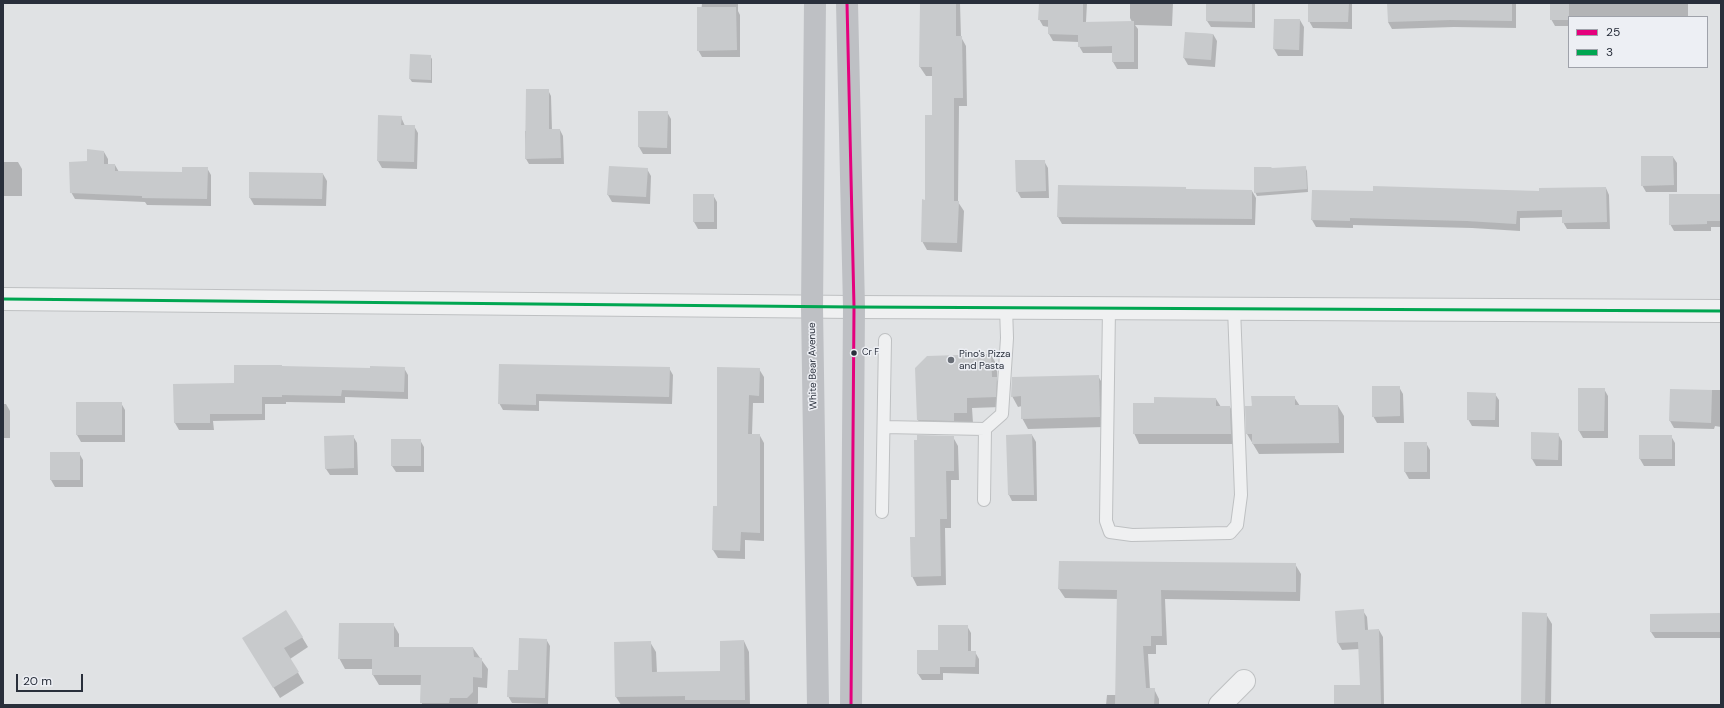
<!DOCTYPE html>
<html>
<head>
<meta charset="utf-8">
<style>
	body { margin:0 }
	#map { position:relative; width:1724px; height:708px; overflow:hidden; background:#e0e2e4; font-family:"DM Sans",sans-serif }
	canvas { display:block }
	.frame { position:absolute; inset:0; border:4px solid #292f3b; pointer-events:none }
	.legend { position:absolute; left:1568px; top:16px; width:140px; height:52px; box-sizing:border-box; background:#edeff4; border:1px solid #9fa2aa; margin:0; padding:5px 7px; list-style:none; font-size:12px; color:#292f3b }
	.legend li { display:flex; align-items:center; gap:8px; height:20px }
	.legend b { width:20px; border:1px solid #9fa2aa }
	.scale { position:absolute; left:16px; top:674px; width:67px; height:18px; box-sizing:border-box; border:2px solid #292f3b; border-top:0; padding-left:5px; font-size:12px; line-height:14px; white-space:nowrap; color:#292f3b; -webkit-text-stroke:3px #edeff4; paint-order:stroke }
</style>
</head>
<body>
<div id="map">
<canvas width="1724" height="708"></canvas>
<div class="frame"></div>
<ul class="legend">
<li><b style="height:5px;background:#e5007d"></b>25</li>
<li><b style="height:5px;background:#00a651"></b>3</li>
</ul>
<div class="scale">20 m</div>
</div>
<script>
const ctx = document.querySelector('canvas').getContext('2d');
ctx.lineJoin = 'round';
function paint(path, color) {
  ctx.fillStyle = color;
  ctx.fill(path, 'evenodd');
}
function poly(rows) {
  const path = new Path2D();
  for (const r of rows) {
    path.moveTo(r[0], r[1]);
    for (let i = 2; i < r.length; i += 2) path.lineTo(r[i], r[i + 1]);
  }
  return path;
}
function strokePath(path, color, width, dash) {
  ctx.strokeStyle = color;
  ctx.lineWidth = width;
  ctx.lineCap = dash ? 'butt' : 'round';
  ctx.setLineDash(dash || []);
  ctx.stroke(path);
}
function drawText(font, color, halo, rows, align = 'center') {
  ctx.font = font + ' "DM Sans",sans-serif';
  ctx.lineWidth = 3;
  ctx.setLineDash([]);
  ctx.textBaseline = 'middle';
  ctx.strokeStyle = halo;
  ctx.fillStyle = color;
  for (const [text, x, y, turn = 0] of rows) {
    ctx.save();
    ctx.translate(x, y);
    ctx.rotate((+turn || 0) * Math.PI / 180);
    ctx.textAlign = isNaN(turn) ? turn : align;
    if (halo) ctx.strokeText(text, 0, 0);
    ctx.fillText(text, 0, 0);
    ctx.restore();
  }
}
paint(poly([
	[702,3,738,3,738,11,740,15,740,57,702,57,698,50],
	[921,3,960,3,961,37,966,46,967,106,959,106,958,202,964,211,962,252,927,250,922,241,933,116,933,76,926,76,920,67],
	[1040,3,1087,3,1086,22,1132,22,1130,18,1130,3,1173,3,1172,26,1135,25,1138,29,1138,69,1117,69,1113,62,1113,53,1083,53,1079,46,1079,42,1053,41,1049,34,1049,27,1043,26,1039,19],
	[1207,3,1255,3,1255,28,1211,27,1207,21],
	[1309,3,1352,3,1352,29,1313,28,1309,21],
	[1388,3,1516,3,1516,28,1454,27,1392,29,1388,22],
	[1551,3,1688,3,1688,17,1569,17,1569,26,1555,26,1551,19],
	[1300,20,1304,27,1303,56,1278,56,1274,49],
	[1186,33,1213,34,1217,41,1215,67,1188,65,1184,58],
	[430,56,432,59,432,83,412,82,410,79],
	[548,90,551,96,552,130,560,130,563,136,564,164,529,164,526,159,525,131,527,131],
	[639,112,667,112,671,119,671,154,643,154,639,147],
	[401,117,405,126,414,126,418,133,417,169,382,168,378,161],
	[104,152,108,159,108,165,115,165,119,172,183,173,207,168,211,175,211,206,147,205,145,202,75,199,71,192,88,162],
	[1673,157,1677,163,1677,192,1646,192,1642,185],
	[1044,161,1048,168,1049,198,1021,198,1017,191],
	[3,162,18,162,22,169,22,196,3,196],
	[610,167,647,169,651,176,650,204,612,202,608,195],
	[1305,167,1307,171,1308,192,1257,196,1255,192],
	[323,174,327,181,326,206,254,205,250,198],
	[1185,188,1187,190,1252,191,1256,198,1255,225,1062,224,1058,217],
	[1606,188,1609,195,1610,229,1567,229,1563,222,1563,217,1520,218,1520,231,1472,228,1353,225,1353,228,1316,227,1312,220,1540,193],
	[1720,190,1721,190,1721,227,1711,227,1711,231,1674,231,1670,224,1720,195],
	[713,195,717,202,717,229,698,229,694,222],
	[991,355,997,365,997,380,1002,388,1001,407,972,408,973,423,959,423,923,430,918,420],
	[500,365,669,368,673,375,672,404,539,401,539,411,503,410,499,403],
	[282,367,371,369,404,368,408,375,408,399,345,397,345,403,286,402,286,404,265,404,265,420,213,421,214,430,179,430,175,423,174,385,235,384],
	[718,368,759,369,764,377,764,403,753,403,752,434,759,434,764,443,764,541,745,540,745,559,718,558,713,550,714,507,718,507],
	[1098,376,1104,386,1105,427,1028,429,1022,418,1022,406,1018,407,1012,396],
	[1399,387,1403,394,1404,423,1377,423,1373,416],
	[1604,389,1608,396,1608,438,1583,438,1579,431],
	[1671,390,1721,390,1721,427,1715,426,1714,429,1674,428,1670,421],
	[1495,394,1499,400,1499,427,1472,426,1468,419],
	[1294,397,1300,406,1338,406,1344,416,1344,453,1259,454,1247,434,1246,407],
	[1216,399,1221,407,1230,407,1236,418,1237,444,1139,444,1134,433,1155,404],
	[121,403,125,410,125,442,81,442,77,435],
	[3,404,6,404,10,411,10,438,3,438],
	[1558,434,1562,441,1562,466,1536,466,1532,459],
	[1032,435,1036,442,1037,501,1012,501,1009,495],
	[353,436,357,443,358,475,330,475,326,469],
	[1671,436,1675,443,1675,466,1644,466,1640,459],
	[953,437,958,446,959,480,951,480,951,528,945,528,946,585,917,586,912,576],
	[420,440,424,447,424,472,396,472,392,466],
	[1426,443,1430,450,1430,479,1409,479,1405,472],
	[79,453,83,460,83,487,55,487,51,480],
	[1060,562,1295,564,1301,574,1300,601,1165,599,1167,645,1156,645,1156,654,1148,654,1150,689,1154,689,1159,699,1159,705,1106,705,1107,695,1116,695,1118,599,1065,598,1059,589],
	[1363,611,1367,617,1368,630,1379,630,1383,637,1384,705,1335,705,1361,686,1359,649,1342,650,1338,643],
	[1546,614,1552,624,1551,705,1522,705],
	[1721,614,1721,638,1655,638,1651,632],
	[393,624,399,634,399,648,473,648,488,669,487,688,478,687,478,703,476,705,422,705,421,685,379,685,373,675,373,669,345,669,339,658],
	[967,626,971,633,971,652,975,652,979,659,979,674,943,673,943,680,922,680,918,674,939,651],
	[302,637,308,647,290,659,304,683,280,698,249,648],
	[546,639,550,646,548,704,512,703,508,696,519,671],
	[744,641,749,652,750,705,621,705,616,697,615,643,650,642,656,652,657,673,721,672]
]), '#0003');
paint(poly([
	[920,3,956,3,956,36,962,36,963,98,954,98,954,201,959,201,957,243,921,242,922,199,925,200,925,115,932,115,932,67,919,67],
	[1039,3,1083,3,1083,22,1134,21,1134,62,1112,62,1112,46,1078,47,1078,35,1048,34,1048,20,1038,20],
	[1206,3,1252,3,1252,22,1206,21],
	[1308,3,1349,3,1348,22,1308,22],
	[1387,3,1512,3,1512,21,1450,20,1388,22],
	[1550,3,1569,3,1569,20,1550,20],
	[697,7,736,7,737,50,697,51],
	[1274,19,1300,19,1299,50,1273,49],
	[1185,32,1213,34,1211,60,1183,58],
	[410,54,431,55,431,80,409,79],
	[526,89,549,89,549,129,560,129,561,158,525,159],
	[638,111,668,111,667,148,638,147],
	[378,115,402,116,401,125,415,125,414,162,377,161],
	[87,149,104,151,104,164,115,164,115,171,182,172,182,167,208,167,207,199,142,198,142,196,70,193,69,162,87,161],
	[1641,156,1673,156,1674,185,1641,186],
	[1015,160,1045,160,1046,191,1016,192],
	[609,166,648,168,646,197,607,195],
	[1306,166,1307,189,1254,193,1254,167,1271,167,1272,168],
	[249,172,323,173,322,199,249,198],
	[1058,185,1186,187,1186,189,1252,190,1252,219,1057,217],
	[1373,186,1539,191,1539,188,1606,187,1607,222,1562,223,1562,210,1517,211,1516,224,1467,221,1350,218,1350,221,1311,220,1312,190,1373,191],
	[693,194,714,194,714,222,693,222],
	[1669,194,1721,194,1721,221,1707,221,1707,224,1669,225],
	[991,354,992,377,997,377,996,397,967,398,967,413,954,413,954,421,917,420,915,368,927,356],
	[499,364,670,367,669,397,536,394,536,405,498,404],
	[234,365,282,365,282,366,370,368,370,366,405,367,404,392,342,390,341,396,282,395,282,397,262,397,262,414,210,414,210,423,174,423,173,384,234,383],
	[717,367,760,368,759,396,749,395,748,434,760,434,760,533,741,532,740,551,712,550,713,506,717,506],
	[1099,375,1100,417,1021,419,1021,396,1011,397,1012,377],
	[1372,386,1400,386,1400,416,1372,417],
	[1578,388,1605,388,1604,431,1578,431],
	[1670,389,1712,390,1711,423,1669,421],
	[1467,392,1496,393,1495,420,1467,420],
	[1251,396,1295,396,1295,405,1338,405,1339,443,1252,444,1252,434,1246,434,1245,406,1252,406],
	[1154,397,1216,398,1216,406,1230,406,1231,434,1133,434,1133,403,1154,403],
	[76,402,122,402,122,435,76,435],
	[1531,432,1559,433,1558,460,1531,459],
	[1032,434,1034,495,1008,495,1006,435],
	[354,435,354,468,325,469,324,436],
	[917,435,954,436,954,471,946,471,947,519,940,519,941,576,911,577,910,537,915,537,914,440,917,440],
	[1639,435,1672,435,1672,459,1639,459],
	[391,439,421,439,421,466,391,466],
	[1404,442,1427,442,1427,472,1404,472],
	[50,452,80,452,80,480,50,480],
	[1059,561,1296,563,1296,592,1161,590,1162,636,1151,636,1151,646,1143,646,1146,688,1155,688,1154,705,1115,705,1117,590,1058,589],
	[1364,609,1365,630,1379,629,1381,705,1334,705,1334,685,1360,685,1358,642,1337,643,1335,611],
	[286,610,303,637,284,648,299,672,273,688,242,638],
	[1522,612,1547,613,1545,705,1521,705],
	[1721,613,1721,632,1650,632,1650,614],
	[339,623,394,623,394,647,473,647,474,657,482,658,482,678,473,677,473,692,467,698,450,698,449,703,420,703,421,675,372,675,372,659,338,659],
	[938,625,968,625,968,651,976,651,975,667,940,667,940,674,917,674,917,650,938,650],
	[519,638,547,639,545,698,507,697,508,670,518,670],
	[744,640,745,700,685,700,685,696,615,697,614,642,651,641,652,672,720,671,720,641]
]), '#c8cacc');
const service = poly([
	[1109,308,1106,521,1110,532,1132,535,1230,533,1237,525,1241,495,1234,308],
	[884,427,985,429],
	[984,500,985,429,1002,414,1007,338,1006,307],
	[882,512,885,340]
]);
const minor = poly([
	[1220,705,1244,681]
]);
const tertiary = poly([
	[3,299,854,307,1721,311]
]);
strokePath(service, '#bec0c2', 14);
strokePath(minor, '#bec0c2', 24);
strokePath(tertiary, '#bec0c2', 24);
strokePath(service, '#eff0f1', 12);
strokePath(minor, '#eff0f1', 22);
strokePath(tertiary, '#eff0f1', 22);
strokePath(poly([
	[815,3,812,307,818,705],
	[847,3,854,307,851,705]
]), '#bec0c4', 22);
strokePath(poly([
	[847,3,854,307,851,705]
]), '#e5007d', 3);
strokePath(poly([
	[3,299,854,307,1721,311]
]), '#00a651', 3);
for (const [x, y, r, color] of [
	[854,353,3.5,"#292f3b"],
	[951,360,4,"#696e76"]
]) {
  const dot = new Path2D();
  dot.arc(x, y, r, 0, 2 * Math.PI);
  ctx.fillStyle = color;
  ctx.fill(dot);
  strokePath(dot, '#edeff4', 1.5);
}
drawText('9px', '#292f3b', '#edeff4', [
	["Cr F",862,353]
], 'left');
drawText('10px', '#292f3b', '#edeff4', [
	["Pino's Pizza",959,354],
	["and Pasta",959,366]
], 'left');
drawText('10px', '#292f3b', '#edeff4', [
	["White Bear Avenue",813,366,-91]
]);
</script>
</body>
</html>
